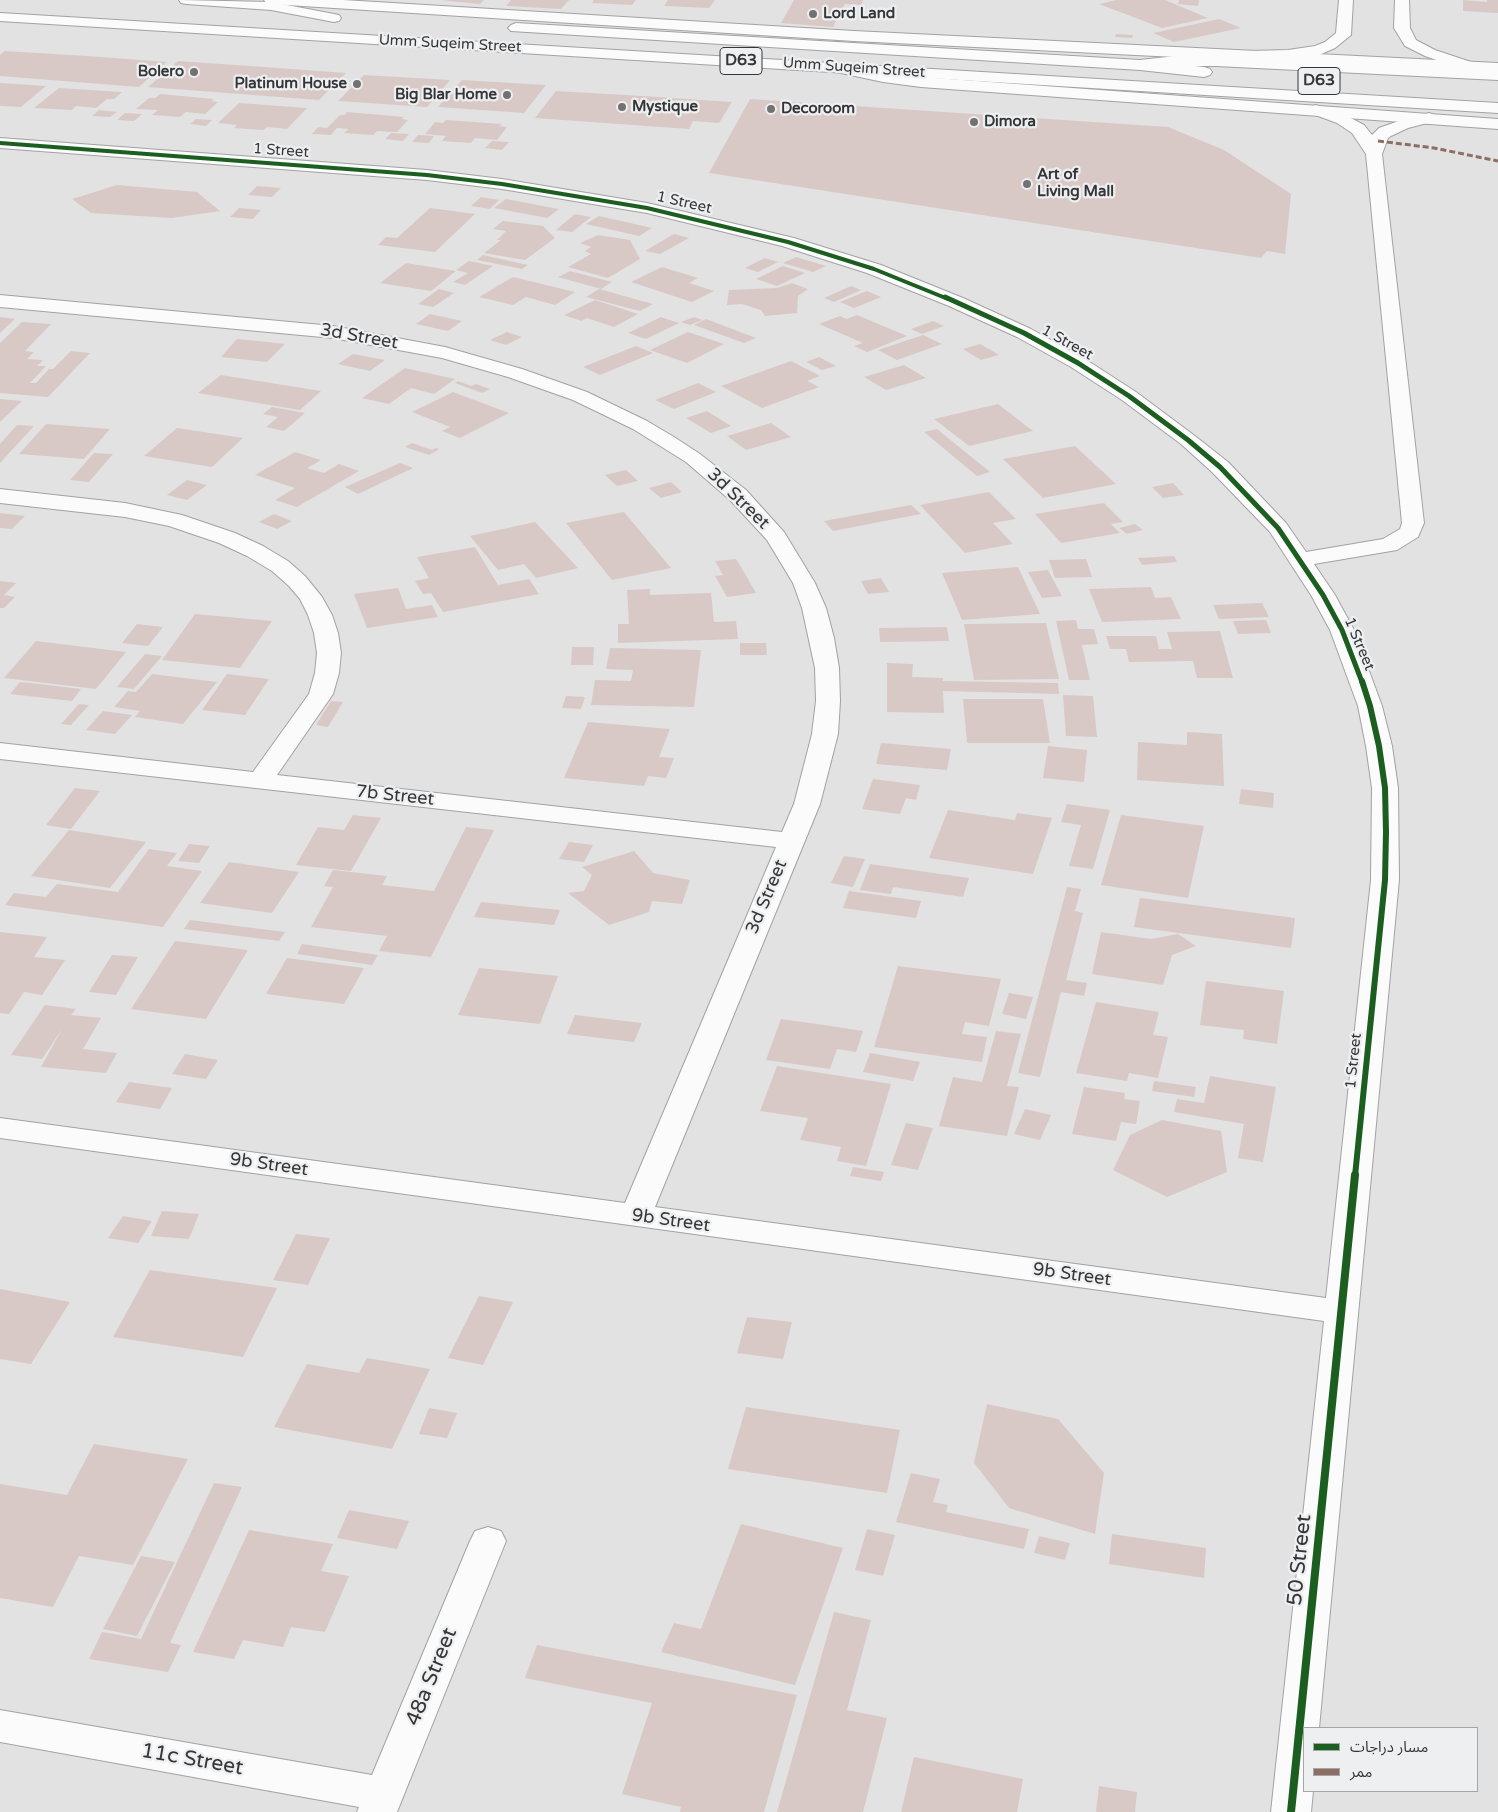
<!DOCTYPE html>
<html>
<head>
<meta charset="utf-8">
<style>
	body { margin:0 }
	#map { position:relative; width:1498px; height:1812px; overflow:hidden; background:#e2e2e3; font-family:"Varela Round","Noto Sans Arabic",sans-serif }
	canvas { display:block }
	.legend { position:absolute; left:1303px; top:1727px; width:175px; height:65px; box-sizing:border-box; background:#eeeff1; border:1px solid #a4a5a7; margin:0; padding:6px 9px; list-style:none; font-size:15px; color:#353637 }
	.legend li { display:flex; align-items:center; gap:10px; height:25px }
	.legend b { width:25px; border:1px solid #a4a5a7 }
</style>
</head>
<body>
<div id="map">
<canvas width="1498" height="1812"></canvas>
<ul class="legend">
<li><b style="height:6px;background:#1b5e20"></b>مسار دراجات</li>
<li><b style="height:6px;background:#8d6e63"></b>ممر</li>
</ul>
</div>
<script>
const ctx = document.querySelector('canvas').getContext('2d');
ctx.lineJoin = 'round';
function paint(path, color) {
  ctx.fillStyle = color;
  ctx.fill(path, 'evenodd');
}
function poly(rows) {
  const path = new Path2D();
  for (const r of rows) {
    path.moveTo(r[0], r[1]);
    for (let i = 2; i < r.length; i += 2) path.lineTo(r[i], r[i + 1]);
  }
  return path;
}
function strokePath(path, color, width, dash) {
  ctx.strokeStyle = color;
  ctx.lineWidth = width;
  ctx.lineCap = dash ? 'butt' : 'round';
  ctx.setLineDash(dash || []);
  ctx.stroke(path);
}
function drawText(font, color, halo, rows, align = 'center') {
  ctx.font = font + ' "Varela Round",sans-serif';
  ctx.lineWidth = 4.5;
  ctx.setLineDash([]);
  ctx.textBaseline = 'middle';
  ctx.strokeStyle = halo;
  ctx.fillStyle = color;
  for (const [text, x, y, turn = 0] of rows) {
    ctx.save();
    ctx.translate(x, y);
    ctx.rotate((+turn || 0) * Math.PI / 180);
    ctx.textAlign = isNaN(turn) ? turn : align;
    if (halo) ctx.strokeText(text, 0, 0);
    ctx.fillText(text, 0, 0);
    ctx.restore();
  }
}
paint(poly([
	[440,0,484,0,480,4],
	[511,0,569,0,561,9,506,6],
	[594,0,636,0,632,5,592,3],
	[668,0,715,0,709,8,664,6],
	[794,0,863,0,861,5,845,4,833,27,781,23],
	[1117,0,1165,0,1208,18,1162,28,1099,4],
	[1179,0,1199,0,1198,6,1178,4],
	[1463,0,1487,2,1487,0,1498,0,1498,13,1463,11],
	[1219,19,1241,28,1174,42,1153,33],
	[1116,34,1133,35,1132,38,1115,37],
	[5,51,87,56,167,62,139,87,0,76,0,55],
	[178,61,264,67,346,73,319,100,148,87],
	[364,75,450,80,427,107,338,101],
	[462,80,546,85,524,113,438,107],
	[0,83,46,86,21,107,0,106],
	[59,88,122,92,114,99,107,99,96,108,76,106,72,110,34,108],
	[556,91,642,96,732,102,719,123,693,121,689,129,535,118],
	[160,94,214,99,211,101,218,102,205,114,186,112,180,117,152,115,158,110,136,109,149,98,155,98],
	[750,99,1168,127,1224,150,1291,194,1285,254,1267,251,1261,258,709,173],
	[239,103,307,108,287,129,267,127,264,130,234,128,237,125,218,123],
	[99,110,117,112,110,117,92,116],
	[347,112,404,117,402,119,408,120,397,132,377,131,373,135,344,133,349,129,337,128,331,135,312,134,318,127,327,128,340,115,345,115],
	[125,113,142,114,134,121,117,120],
	[196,119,212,120,206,126,190,124],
	[446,120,502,124,499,126,507,127,497,140,475,138,471,143,442,141,446,136,425,134,435,122,443,123],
	[391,133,409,134,403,141,385,139],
	[418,135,434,136,429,143,412,142],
	[492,141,509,142,502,150,485,148],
	[117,185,197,192,220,211,172,218,91,213,72,199],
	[257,186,281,188,272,197,248,195],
	[481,197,499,200,490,209,471,206],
	[506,199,559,209,547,218,494,208],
	[239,208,261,210,253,219,230,217],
	[430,208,475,214,435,252,378,245,386,237,397,238],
	[575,214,591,217,572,232,556,230],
	[599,216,652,228,639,236,586,224],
	[503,221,543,226,555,238,525,260,484,253,501,240,497,240,506,231,493,229],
	[674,234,689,238,660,254,645,251],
	[598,235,630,240,640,259,608,278,568,267,591,254,585,251,591,247,580,243],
	[483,255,528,265,522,269,477,260],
	[796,257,826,266,813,272,783,263],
	[765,258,778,262,758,272,745,268],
	[469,261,493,266,465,285,453,282,468,273,456,270],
	[406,263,456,271,431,291,380,283],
	[783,266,805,273,777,286,756,279],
	[662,267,698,278,689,283,714,291,692,302,631,282],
	[570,271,612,282,601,289,558,277],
	[513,277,575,292,555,305,526,297,513,305,479,297],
	[792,283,808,289,798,296,797,313,765,316,761,310,742,304,727,305,729,290,777,288],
	[851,286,861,290,834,302,824,298],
	[439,289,454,293,433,307,418,304],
	[599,289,653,304,640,311,586,297],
	[867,291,881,297,854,308,840,302],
	[595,300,638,314,614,327,587,318,581,321,564,315],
	[430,314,462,321,448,331,416,324],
	[857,315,907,336,867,352,854,346,863,343,819,324,840,316,847,319],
	[0,317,15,319,0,333],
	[661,317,679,323,646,339,628,333],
	[694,317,702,320,690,325,681,322],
	[706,319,756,338,744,343,694,325],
	[933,321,944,326,922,334,911,329],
	[22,322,51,324,25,351,34,352,27,359,43,360,37,366,46,366,30,383,36,383,49,369,53,369,71,351,90,353,48,397,0,393,0,343],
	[507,332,522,337,506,345,490,340],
	[688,332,724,344,687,363,650,350],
	[923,335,942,344,897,360,878,350],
	[237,339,258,341,285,344,267,362,221,357],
	[980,344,999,355,981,360,963,349],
	[636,346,653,353,600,375,583,367],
	[353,354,385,360,370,371,338,364],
	[819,357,836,366,822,370,806,362],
	[791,361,820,376,807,381,819,387,762,408,721,386],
	[904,365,926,378,886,390,864,377],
	[405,368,455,379,434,394,411,388,389,404,362,398],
	[221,375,321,391,300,410,198,393],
	[458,381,471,386,476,384,490,389,482,393,455,383],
	[698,383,716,392,674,409,655,400],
	[453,392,509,413,460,438,442,431,450,427,412,412],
	[0,399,22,401,0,422],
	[998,404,1033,431,969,446,934,419],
	[272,407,305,413,284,431,266,427,278,417,263,414],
	[707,411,731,426,711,433,686,418],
	[771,423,791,437,746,450,727,436],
	[46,424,110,429,84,459,19,454],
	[17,425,34,426,0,463,0,444],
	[177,428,243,438,212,467,144,456],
	[937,429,990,472,977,476,924,432],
	[412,443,432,450,436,448,439,449,429,455,405,447],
	[1075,446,1116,484,1043,498,1003,459],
	[295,452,321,460,307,468,324,473,339,464,359,471,297,507,275,500,295,488,255,475],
	[94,453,113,454,89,482,70,480],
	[400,463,413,468,358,494,345,487],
	[626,470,638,481,617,486,605,475],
	[187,480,207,485,187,500,167,495],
	[671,482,682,492,661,498,649,488],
	[1173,483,1184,495,1163,498,1152,487],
	[989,492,1016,519,993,523,1013,544,965,553,920,505],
	[1104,503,1123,522,1111,524,1120,533,1061,543,1035,514],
	[911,505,921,514,833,531,824,521],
	[624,512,671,568,612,580,566,523],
	[0,513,25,516,12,529,0,528],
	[274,514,292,521,277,529,259,522],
	[535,522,578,568,536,578,524,564,498,570,470,536],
	[1135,524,1143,530,1127,534,1119,528],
	[475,547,498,585,529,579,539,594,443,612,431,593,423,594,415,581,429,578,417,557],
	[1174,556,1177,562,1142,565,1138,558],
	[736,559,744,572,756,593,727,597,715,576,723,575,715,561],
	[1086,559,1092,577,1055,578,1049,560],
	[1018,567,1040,614,962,620,942,573],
	[1048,570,1062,596,1042,598,1028,572],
	[881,578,889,592,868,594,861,581],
	[0,581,16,583,4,595,15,597,4,608,0,608],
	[1151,587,1155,598,1171,597,1181,619,1102,622,1089,589],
	[398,588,406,609,432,605,438,617,367,628,354,594],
	[650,589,650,595,711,593,714,622,736,621,738,639,618,643,618,624,629,624,627,590],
	[1262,603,1269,617,1219,619,1213,605],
	[195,614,272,621,240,668,162,660],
	[1076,620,1078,629,1094,629,1098,644,1082,645,1090,680,1069,680,1056,621],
	[1266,620,1271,633,1238,634,1233,621],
	[1046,623,1059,679,974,680,964,624],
	[137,624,163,627,148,646,122,643],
	[947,627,949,641,880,642,879,628],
	[1220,631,1233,678,1197,678,1193,661,1129,662,1126,649,1110,649,1106,636,1156,636,1159,649,1172,649,1167,632],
	[36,641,126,652,96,689,4,678],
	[740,643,766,643,767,655,740,655],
	[572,647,594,647,593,665,571,665],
	[610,648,701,650,694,707,591,705,595,680,631,681,633,670,606,669],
	[145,654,162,656,134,689,117,687],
	[887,663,913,664,912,677,943,678,943,681,1058,683,1059,694,943,691,944,713,887,712],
	[152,674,217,682,183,724,135,717,140,711,114,707,128,691,136,692],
	[227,674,269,679,245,715,202,710],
	[20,682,39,684,81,689,72,701,10,694],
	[1063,695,1093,696,1097,737,1066,736],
	[566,696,585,697,581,709,562,708],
	[963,699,1043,699,1050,743,967,743],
	[331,701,343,702,328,727,316,725],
	[79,704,89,705,71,725,61,724],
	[103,711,132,715,115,734,86,730],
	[588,722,670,729,659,757,674,758,666,778,648,776,644,786,564,778],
	[1187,732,1222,734,1224,786,1137,780,1138,742,1187,745],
	[881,743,951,749,947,770,876,764],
	[1048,746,1087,750,1084,782,1043,778],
	[873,779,920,785,916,800,906,798,900,814,862,809],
	[75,788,100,791,71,829,46,825],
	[1241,789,1274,793,1273,808,1239,804],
	[1067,804,1110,810,1093,869,1069,866,1081,825,1061,822],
	[948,810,1015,820,1017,813,1052,818,1033,874,929,858],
	[353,815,381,818,351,871,296,865,318,827,344,830],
	[1121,815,1204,826,1188,898,1101,885],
	[466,827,494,830,431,957,379,951,387,936,311,927,333,887,324,886,333,870,387,876,382,885,434,891],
	[69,830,146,842,110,888,31,876],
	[569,842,593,845,584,862,559,859],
	[189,844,210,846,199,863,178,861],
	[149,849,177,853,167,866,202,871,163,927,5,905,14,893,46,897,57,884,118,892],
	[634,851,653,873,690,880,682,904,652,901,649,912,609,925,568,893,584,891,592,875,582,867],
	[844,856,865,859,853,887,831,883],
	[229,862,299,872,272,913,200,903],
	[870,864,969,878,963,897,893,887,891,894,860,890],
	[1067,887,1081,889,1075,911,1083,913,1066,980,1087,983,1084,996,1061,992,1040,1077,1018,1073],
	[849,891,921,901,916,918,843,908],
	[1140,898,1295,918,1291,948,1134,927],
	[481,902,560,910,554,925,474,917],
	[190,920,285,932,279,941,184,929],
	[0,932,47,937,34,957,65,960,42,995,24,992,9,1014,0,1013],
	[1101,932,1151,939,1178,934,1196,946,1172,955,1163,985,1092,974],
	[175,941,248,950,206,1019,131,1009],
	[302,944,378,955,372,965,297,954],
	[112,955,138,957,116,995,89,992],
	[287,958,364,968,344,1004,266,994],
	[898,966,1001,979,989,1026,965,1022,962,1034,987,1037,982,1062,874,1047],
	[479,968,558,976,540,1024,458,1015],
	[1206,981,1284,991,1277,1044,1243,1039,1244,1030,1200,1025],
	[1009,993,1033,997,1026,1019,1002,1014],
	[1096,1002,1159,1012,1153,1035,1168,1037,1158,1078,1129,1073,1127,1081,1076,1073],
	[45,1005,76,1009,71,1015,101,1018,83,1049,117,1053,106,1073,41,1067,62,1029,42,1059,11,1055],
	[575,1015,642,1023,634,1042,567,1034],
	[781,1019,817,1024,863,1031,856,1052,837,1049,830,1069,766,1060],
	[996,1031,1021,1034,1007,1086,1019,1087,1007,1136,939,1126,953,1077,982,1082],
	[870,1053,920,1062,913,1081,863,1072],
	[185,1054,218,1060,206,1079,172,1074],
	[777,1066,891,1084,866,1166,837,1161,841,1147,800,1140,808,1118,760,1111],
	[1210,1076,1276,1087,1263,1162,1238,1158,1244,1124,1174,1112,1177,1099,1204,1103],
	[1154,1081,1196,1087,1194,1097,1152,1091],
	[129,1082,172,1088,160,1109,116,1102],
	[1084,1087,1125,1093,1124,1099,1140,1101,1136,1124,1121,1122,1116,1141,1072,1134],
	[1025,1109,1051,1115,1040,1140,1014,1134],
	[1162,1120,1221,1131,1227,1172,1167,1197,1113,1170,1130,1135],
	[906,1123,933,1128,918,1170,891,1165],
	[853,1167,884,1172,881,1181,850,1176],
	[162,1211,199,1214,189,1239,151,1236],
	[123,1216,152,1221,138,1243,108,1238],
	[296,1234,330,1238,308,1285,273,1280],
	[150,1270,277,1288,243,1357,113,1337],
	[0,1289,70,1302,31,1364,0,1359],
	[479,1296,513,1302,483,1365,448,1358],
	[747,1317,792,1322,783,1359,737,1353],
	[367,1358,430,1369,392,1449,274,1427,307,1364,359,1373],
	[987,1404,1058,1419,1104,1473,1095,1534,1009,1508,974,1463],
	[746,1407,900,1430,887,1493,728,1469],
	[429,1408,457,1413,447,1438,419,1434],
	[94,1444,188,1459,133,1565,79,1556,53,1607,0,1598,0,1484,67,1495],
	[911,1473,940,1479,933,1502,948,1505,946,1512,1029,1529,1024,1549,896,1522],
	[214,1483,242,1487,170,1643,181,1645,168,1672,89,1659,102,1632,141,1639],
	[349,1510,409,1521,397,1549,337,1538],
	[741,1524,843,1548,795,1685,661,1652,674,1623,701,1629],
	[867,1529,895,1535,883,1576,855,1570],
	[249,1530,333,1544,321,1571,349,1576,325,1632,291,1627,283,1647,243,1640,234,1659,193,1652],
	[1112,1534,1206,1548,1204,1578,1109,1564],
	[1039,1536,1070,1543,1065,1560,1034,1553],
	[141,1556,175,1562,137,1636,103,1629],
	[834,1612,871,1620,847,1710,887,1718,863,1812,777,1812],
	[537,1645,797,1695,764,1812,680,1812,681,1807,622,1794,652,1703,525,1678],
	[914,1757,1023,1779,1017,1812,901,1812],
	[1099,1786,1137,1792,1135,1812,1096,1812]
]), '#d8c9c6');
const minor = poly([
	[264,0,343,0,854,31,1498,63,1498,73,854,41,271,4,266,3,264,0],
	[1316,105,1349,117,1364,125,1372,135,1379,128,1396,122,1429,113,1435,115,1437,118,1435,121,1408,128,1391,136,1388,138,1382,154,1424,523,1418,537,1397,550,1314,564,1335,595,1354,630,1382,706,1392,746,1398,788,1399,880,1319,1728,1304,1728,1304,1791,1313,1791,1311,1812,1271,1812,1324,1321,0,1138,0,1118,625,1203,776,847,0,759,0,743,253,772,309,694,315,673,317,653,314,633,308,615,300,599,289,586,272,571,247,556,219,543,169,526,125,517,0,503,0,489,125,503,182,515,235,533,263,546,288,561,305,576,322,597,332,615,338,633,341,653,339,673,333,694,277,775,782,832,794,804,812,734,816,701,815,668,802,608,793,583,767,540,730,500,686,462,633,429,573,400,508,377,442,358,333,338,0,307,0,295,333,326,445,347,522,369,587,392,647,421,674,437,700,454,746,490,784,532,815,583,826,608,834,638,839,668,840,701,838,734,820,804,655,1207,1326,1298,1371,880,1372,788,1366,746,1358,706,1330,630,1311,595,1270,532,1212,472,1181,444,1122,400,1071,367,1017,337,949,306,867,273,782,246,647,213,502,189,427,180,0,148,0,138,427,170,502,179,647,203,794,238,881,265,963,298,1031,329,1085,359,1136,392,1195,436,1228,462,1286,523,1306,552,1383,539,1400,529,1402,523,1366,154,1352,133,1337,123,1310,113,1308,110,1310,107,1316,105],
	[488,1527,501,1531,506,1541,397,1812,357,1812,359,1807,0,1742,0,1710,372,1775,470,1541,475,1531,488,1527]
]);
const major = poly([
	[179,0,271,2,334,14,339,15,341,18,339,21,334,22,271,10,186,4,181,3,179,0],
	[1339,0,1353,0,1351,35,1335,48,1319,55,1288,60,1250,61,1245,59,1242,56,1245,53,1250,51,1288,50,1315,46,1325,42,1336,33,1339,0],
	[1395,0,1409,0,1410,28,1416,40,1435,50,1480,65,1482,68,1480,71,1468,71,1425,56,1405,46,1394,28,1395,0],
	[0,13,1498,103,1498,113,0,21,0,13],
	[516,23,1140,60,1204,67,1210,69,1212,72,1210,75,1204,77,1140,70,511,31,508,28,511,25,516,23]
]);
const highway = poly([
	[1176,56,1216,56,1498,70,1498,80,1216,66,1176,66,1140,70,1134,68,1132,65,1134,62,1140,60,1176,56],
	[833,62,921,77,1498,119,1498,129,921,87,883,82,827,70,825,67,827,64,833,62]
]);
strokePath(minor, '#a2a2a3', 2);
strokePath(major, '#a2a2a3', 2);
strokePath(highway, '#a2a2a3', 2);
paint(minor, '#fbfbfb');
paint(major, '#fbfbfb');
paint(highway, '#fbfbfb');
strokePath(poly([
	[1378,141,1434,148,1498,161]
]), '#8d6e63', 3, [6, 3]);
strokePath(poly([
	[0,143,427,175,502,184,647,208,788,242,874,269,948,299]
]), '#1b5e20', 4);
strokePath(poly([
	[945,297,1024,333,1078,363,1129,396,1188,440,1220,467,1278,528,1323,595,1342,630,1362,682]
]), '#1b5e20', 5);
strokePath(poly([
	[1355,1176,1385,880,1386,832,1385,788,1379,746,1370,706,1362,681]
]), '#1b5e20', 6);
strokePath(poly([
	[1291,1812,1355,1175]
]), '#1b5e20', 8);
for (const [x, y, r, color] of [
	[813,14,5,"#727273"],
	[194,72,5,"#727273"],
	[357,84,5,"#727273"],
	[507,95,5,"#727273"],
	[622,107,5,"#727273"],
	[771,109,5,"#727273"],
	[974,122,5,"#727273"],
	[1027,184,5,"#727273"]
]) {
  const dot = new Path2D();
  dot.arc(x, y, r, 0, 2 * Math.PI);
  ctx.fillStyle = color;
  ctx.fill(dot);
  strokePath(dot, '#eeeff1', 2);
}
drawText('bold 15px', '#353637', '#eeeff1', [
	["Lord Land",823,14],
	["Bolero",184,72,"right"],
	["Platinum House",347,84,"right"],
	["Big Blar Home",497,95,"right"],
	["Mystique",632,107],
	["Decoroom",781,109],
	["Dimora",984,122],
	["Art of",1037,175],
	["Living Mall",1037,192]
], 'left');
drawText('15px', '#353637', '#eeeff1', [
	["Umm Suqeim Street",450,44,3],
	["Umm Suqeim Street",854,68,4],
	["1 Street",281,151,4],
	["1 Street",684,203,13],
	["1 Street",1067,343,29],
	["1 Street",1359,644,67],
	["1 Street",1354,1061,-84]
]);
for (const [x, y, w] of [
	[741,61,42],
	[1319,81,42]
]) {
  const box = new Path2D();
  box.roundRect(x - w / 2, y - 13.5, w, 27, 4);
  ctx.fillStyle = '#eeeff1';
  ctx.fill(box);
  strokePath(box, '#353637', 1);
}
drawText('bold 16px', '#353637', null, [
	["D63",741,61],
	["D63",1319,81]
]);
drawText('18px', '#353637', '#eeeff1', [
	["3d Street",359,337,10],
	["3d Street",738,499,44],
	["7b Street",395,796,6],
	["3d Street",767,897,-67],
	["9b Street",269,1165,8],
	["9b Street",671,1221,8],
	["9b Street",1072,1275,8]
]);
drawText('21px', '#353637', '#eeeff1', [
	["50 Street",1300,1560,-84],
	["48a Street",432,1677,-68],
	["11c Street",192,1760,10]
]);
</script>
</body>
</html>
